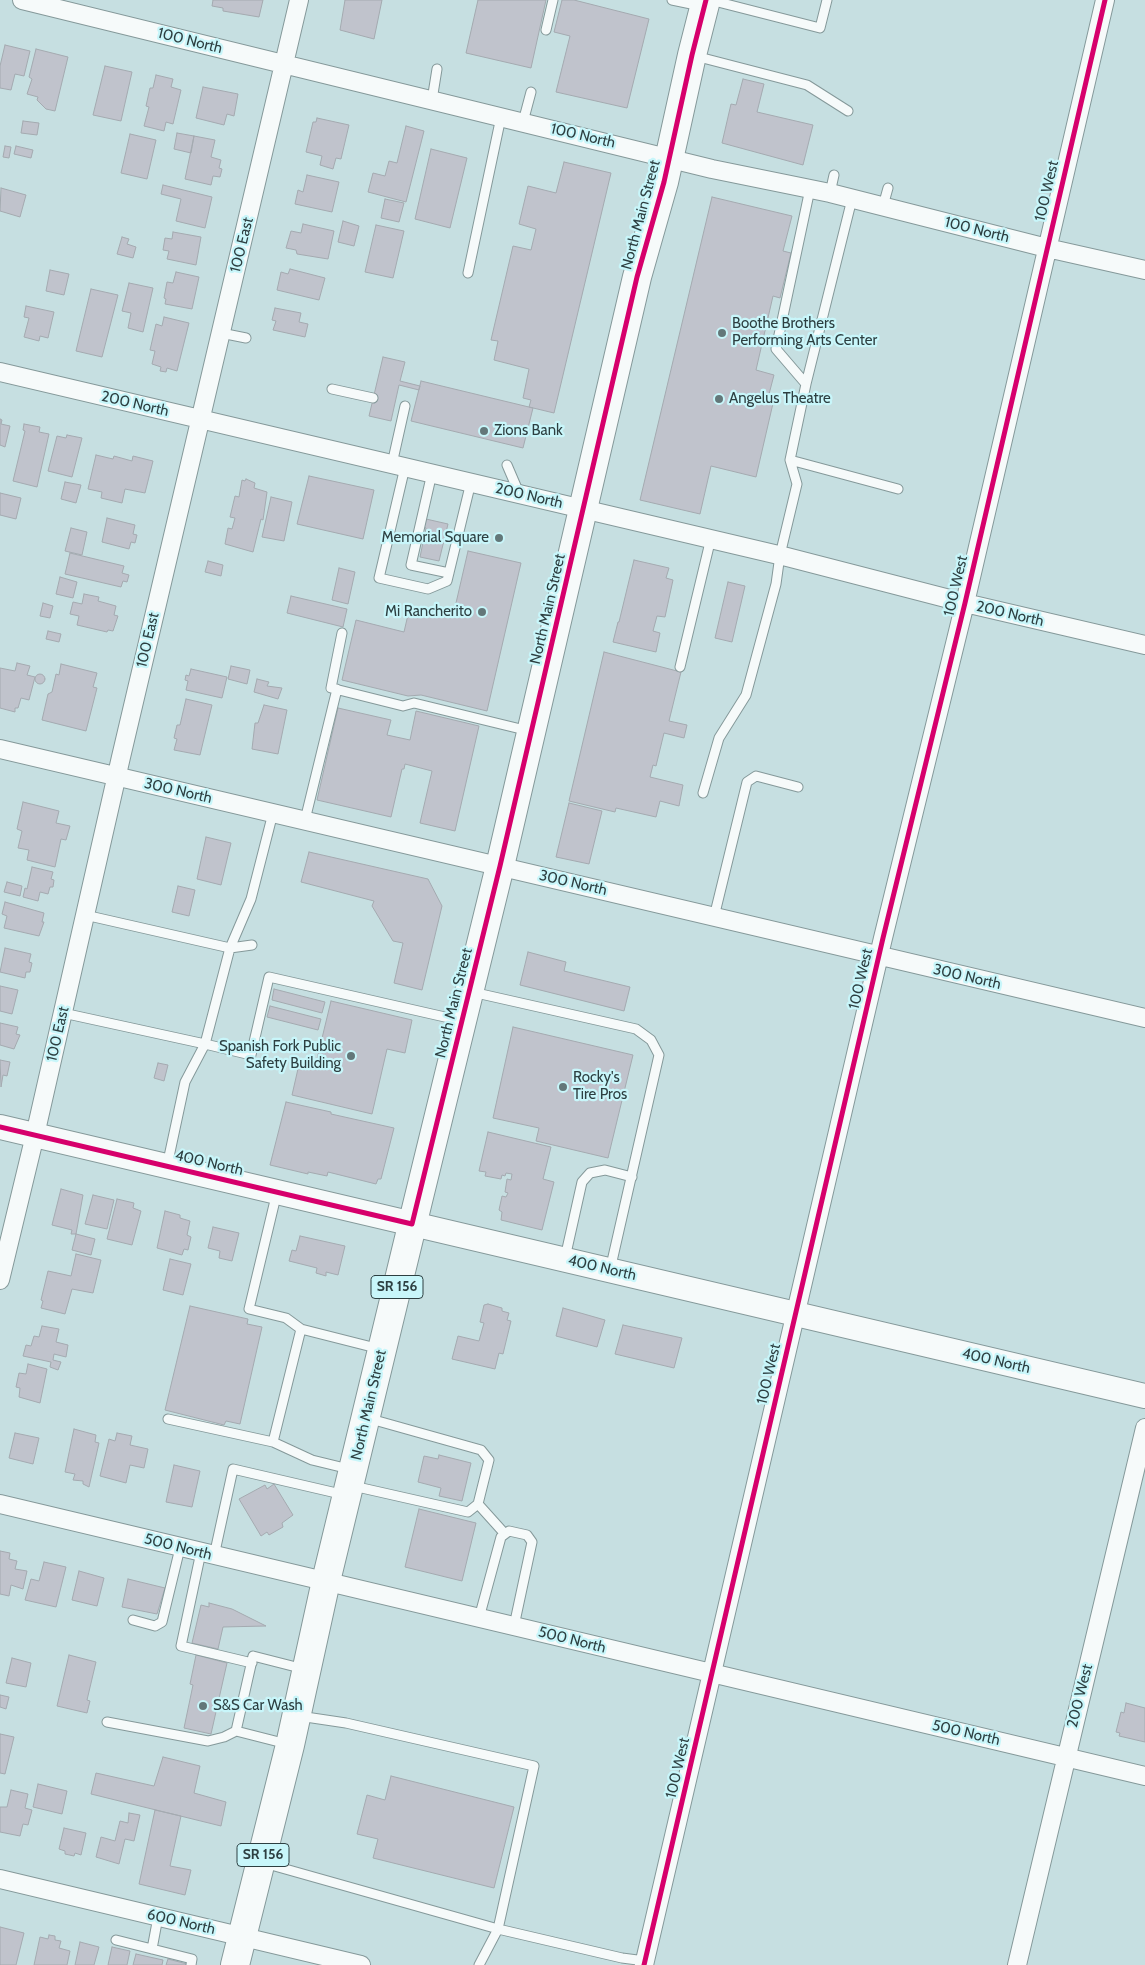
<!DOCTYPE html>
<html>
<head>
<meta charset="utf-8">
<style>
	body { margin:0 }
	canvas { display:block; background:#c6dfe1 }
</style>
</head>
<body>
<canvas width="1145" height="1965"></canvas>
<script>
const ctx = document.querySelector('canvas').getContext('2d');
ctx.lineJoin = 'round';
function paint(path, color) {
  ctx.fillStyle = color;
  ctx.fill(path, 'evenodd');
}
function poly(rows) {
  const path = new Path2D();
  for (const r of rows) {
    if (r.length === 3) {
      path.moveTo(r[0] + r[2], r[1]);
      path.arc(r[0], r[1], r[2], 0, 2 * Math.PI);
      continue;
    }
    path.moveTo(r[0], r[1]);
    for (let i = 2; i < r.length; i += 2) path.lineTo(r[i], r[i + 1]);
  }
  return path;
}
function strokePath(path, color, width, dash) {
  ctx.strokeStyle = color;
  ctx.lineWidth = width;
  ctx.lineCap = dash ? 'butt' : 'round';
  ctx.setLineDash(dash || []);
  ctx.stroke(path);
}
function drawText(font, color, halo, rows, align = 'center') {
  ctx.font = font + ' Cabin,sans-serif';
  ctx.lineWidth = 4.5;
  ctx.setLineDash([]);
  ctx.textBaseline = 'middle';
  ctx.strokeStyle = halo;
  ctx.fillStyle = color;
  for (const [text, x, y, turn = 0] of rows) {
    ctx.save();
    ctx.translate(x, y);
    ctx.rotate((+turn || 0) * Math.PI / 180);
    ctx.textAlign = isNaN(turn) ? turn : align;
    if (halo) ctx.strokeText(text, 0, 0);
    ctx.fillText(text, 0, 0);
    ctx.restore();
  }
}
const building = poly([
	[213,0,263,0,259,17,223,11,223,8,212,6,213,0],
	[345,0,382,0,374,39,340,30,345,0],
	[478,0,546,0,531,68,466,53,478,0],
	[562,0,574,0,649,19,627,108,556,92,570,36,554,32,562,0],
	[5,45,30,51,24,76,15,74,11,90,0,88,0,66,5,45],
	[36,49,68,57,55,111,46,109,37,100,38,97,27,94,32,79,29,77,36,49],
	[105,66,132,72,121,121,93,115,105,66],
	[156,75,173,79,171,87,181,90,173,124,166,122,164,131,144,126,149,107,146,106,150,88,153,88,156,75],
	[743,79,764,84,757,112,813,125,803,165,722,143,731,104,736,105,743,79],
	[203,87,238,94,234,116,227,114,224,125,196,118,203,87],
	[317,118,349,125,341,159,336,158,333,169,320,165,322,156,306,152,313,122,316,122,317,118],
	[23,121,39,123,37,135,21,133,23,121],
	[406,126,424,131,406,202,368,192,373,173,385,176,389,161,397,163,406,126],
	[177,133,194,136,191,153,174,149,177,133],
	[130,134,156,140,147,179,121,173,130,134],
	[194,136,215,140,211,157,221,160,219,168,222,169,220,177,213,176,211,185,185,179,194,136],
	[5,146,11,147,9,158,3,157,5,146],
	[16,146,33,150,31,158,14,154,16,146],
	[431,149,467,158,450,228,415,219,431,149],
	[564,162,611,173,554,413,529,407,531,400,523,398,529,369,494,360,498,341,491,340,513,246,531,250,536,229,519,224,528,186,556,193,564,162],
	[307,175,339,182,332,212,295,204,298,190,303,192,307,175],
	[163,185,212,197,205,228,176,221,181,199,161,194,163,185],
	[1,188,26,195,20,217,0,211,1,188],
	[712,197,792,216,783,251,791,253,780,298,773,296,756,370,774,375,768,398,774,399,756,477,711,466,700,514,640,500,712,197],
	[385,199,404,203,399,222,381,218,385,199],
	[343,221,359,226,354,246,338,242,343,221],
	[303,224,334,231,328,259,297,254,296,250,286,248,291,231,301,233,303,224],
	[376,225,404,231,393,278,365,272,376,225],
	[173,232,201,237,196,265,167,259,169,251,163,250,165,238,172,239,173,232],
	[122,237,129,239,127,244,136,247,133,258,117,254,122,237],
	[290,269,325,278,319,300,277,290,281,272,288,274,290,269],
	[50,270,69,274,64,295,46,291,50,270],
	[176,272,199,277,192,309,165,304,166,299,164,298,167,282,173,283,176,272],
	[129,283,153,288,143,332,128,328,131,313,122,311,129,283],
	[91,289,118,295,102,357,76,351,91,289],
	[26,306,54,312,48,338,40,336,39,341,24,337,29,318,24,317,26,306],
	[275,308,301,313,299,322,308,324,305,337,273,330,276,321,272,320,275,308],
	[164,317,189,323,177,371,167,368,166,372,160,371,161,367,152,364,155,351,150,350,156,324,162,326,164,317],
	[383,357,405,362,400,381,420,386,419,390,399,385,391,421,369,416,383,357],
	[421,381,533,408,523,448,411,421,421,381],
	[0,419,2,420,1,424,10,426,5,447,0,445,0,419],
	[24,424,40,427,39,432,49,434,37,487,13,481,25,431,23,430,24,424],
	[67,435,82,438,72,477,48,471,57,436,66,438,67,435],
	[96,455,113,459,114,456,132,461,133,456,153,461,145,493,125,489,122,503,101,498,102,492,88,489,96,455],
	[309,476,374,490,363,539,297,524,309,476],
	[246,479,255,483,254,488,267,492,263,520,261,519,253,552,225,544,228,528,232,529,235,518,230,517,235,496,239,497,242,480,245,481,246,479],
	[65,482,81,485,76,503,61,499,65,482],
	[0,493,21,498,16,519,0,515,0,493],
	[271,497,292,502,284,541,262,537,271,497],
	[107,518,135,525,133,534,137,535,135,543,131,542,129,549,102,542,107,518],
	[426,519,448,524,439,561,420,557,426,528,424,527,426,519],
	[71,528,87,532,82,555,65,551,71,528],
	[468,551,521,563,487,711,421,695,408,696,342,680,356,620,404,632,410,606,453,616,468,551],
	[70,553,124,566,122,573,129,575,127,582,123,581,121,587,65,574,70,553],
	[634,560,669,568,666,578,673,580,665,617,657,616,653,631,660,633,656,652,613,642,618,622,619,622,634,560],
	[208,561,223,565,221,576,205,572,208,561],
	[339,568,355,572,348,604,332,600,339,568],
	[60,577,77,582,73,598,56,594,60,577],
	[728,582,745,586,732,642,715,638,728,582],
	[84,594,99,597,98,601,116,606,114,615,118,616,113,631,108,630,107,632,77,625,79,616,70,614,73,602,82,604,84,594],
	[291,596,347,609,343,627,287,613,291,596],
	[43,603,53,606,50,618,40,616,43,603],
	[48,631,61,634,59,642,46,639,48,631],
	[604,652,681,672,669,721,687,725,684,738,664,733,656,766,653,765,650,777,683,785,679,806,660,801,656,817,616,808,615,812,569,801,604,652],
	[17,663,30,666,27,675,35,677,29,700,21,698,18,708,15,708,15,712,0,708,0,668,15,671,17,663],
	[61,664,97,673,93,687,97,688,86,731,42,720,48,694,52,692,56,674,59,675,61,664],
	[231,666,250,670,247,684,228,679,231,666],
	[191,669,227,677,222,698,186,690,188,681,185,680,186,675,189,676,191,669],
	[40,679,5],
	[257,679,269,682,267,686,282,688,278,699,254,692,257,679],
	[186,699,212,705,200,755,174,750,177,739,174,738,177,725,180,725,186,699],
	[264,705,287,710,278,754,252,749,255,723,258,723,264,705],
	[338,708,391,720,387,735,410,740,416,711,479,726,455,831,420,823,432,771,405,764,404,769,402,769,391,817,317,800,338,708],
	[23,802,59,811,56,823,70,826,66,840,61,839,55,867,27,860,29,850,18,848,22,831,17,829,23,802],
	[569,803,602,811,589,864,556,857,569,803],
	[206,837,231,843,221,885,197,879,206,837],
	[309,852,428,879,442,906,422,990,394,983,403,943,393,941,372,906,374,901,301,882,309,852],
	[32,867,53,872,51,879,54,880,53,887,50,887,48,894,40,892,38,901,23,897,25,888,27,889,32,867],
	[7,882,22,886,20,896,4,892,7,882],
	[178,886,195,890,189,916,172,912,178,886],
	[5,902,44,913,42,922,44,922,39,936,4,928,7,916,2,914,5,902],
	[5,948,31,954,29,962,32,963,30,972,26,972,25,978,0,972,5,948],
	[528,952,566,962,564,971,630,987,624,1011,520,985,528,952],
	[0,986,18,990,12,1014,0,1011,0,986],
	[274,989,325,1002,322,1013,272,1000,274,989],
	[331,1001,412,1020,405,1053,387,1049,372,1114,292,1095,300,1060,316,1063,331,1001],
	[270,1006,321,1019,318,1030,267,1017,270,1006],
	[0,1023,18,1027,16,1034,20,1035,14,1049,0,1045,0,1023],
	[513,1027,633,1055,608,1158,536,1141,539,1128,493,1118,513,1027],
	[0,1060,10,1062,7,1076,3,1075,1,1087,0,1060],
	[158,1063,168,1065,164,1081,154,1078,158,1063],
	[286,1102,331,1112,331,1114,394,1128,381,1179,378,1179,376,1184,328,1172,327,1176,308,1172,308,1174,270,1165,286,1102],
	[488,1132,551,1147,543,1179,554,1182,542,1230,501,1220,502,1212,499,1210,502,1196,506,1197,508,1193,505,1192,507,1179,511,1180,512,1174,506,1173,505,1176,502,1175,501,1179,485,1176,486,1172,479,1171,488,1132],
	[61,1189,83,1195,76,1234,71,1234,72,1230,52,1225,61,1189],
	[93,1195,114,1200,107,1229,85,1224,93,1195],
	[117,1199,134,1203,133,1208,141,1211,132,1245,107,1239,117,1199],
	[165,1211,180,1215,180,1218,190,1221,187,1235,191,1237,188,1250,184,1249,182,1255,157,1248,165,1211],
	[213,1227,239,1233,232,1261,219,1258,220,1251,208,1248,213,1227],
	[76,1234,95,1239,91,1255,72,1250,76,1234],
	[300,1236,345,1246,338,1275,326,1272,326,1276,316,1273,317,1268,289,1261,292,1250,296,1251,300,1236],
	[76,1254,101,1260,93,1293,72,1289,65,1314,41,1308,43,1301,41,1300,48,1271,71,1276,76,1254],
	[170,1259,191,1264,183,1295,163,1290,170,1259],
	[488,1304,502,1308,502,1311,509,1313,507,1320,511,1321,503,1354,499,1353,495,1369,452,1359,458,1336,479,1341,484,1323,480,1322,484,1305,488,1304],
	[190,1306,248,1319,247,1324,262,1327,240,1424,226,1421,224,1425,165,1410,190,1306],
	[563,1308,605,1320,597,1347,556,1336,563,1308],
	[623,1325,682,1338,674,1368,615,1354,623,1325],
	[42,1326,59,1329,56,1342,68,1345,66,1357,54,1354,53,1360,61,1362,58,1370,50,1367,51,1362,23,1356,26,1345,31,1346,34,1336,39,1337,42,1326],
	[28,1364,47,1369,40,1403,19,1397,20,1388,16,1387,19,1373,26,1374,28,1364],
	[74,1429,96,1435,95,1442,99,1443,89,1487,83,1484,83,1481,73,1480,75,1474,65,1472,74,1429],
	[15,1433,39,1438,33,1464,9,1458,15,1433],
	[117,1433,132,1436,130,1445,148,1449,144,1468,130,1465,126,1483,100,1476,109,1439,115,1441,117,1433],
	[439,1455,471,1463,462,1501,439,1496,441,1488,418,1482,424,1456,438,1459,439,1455],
	[174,1465,200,1471,192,1507,166,1502,174,1465],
	[274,1484,293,1515,282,1523,283,1527,269,1535,267,1532,261,1536,239,1499,265,1485,267,1489,274,1484],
	[419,1509,476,1523,462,1581,405,1567,419,1509],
	[0,1551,10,1553,9,1559,17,1561,15,1569,27,1571,23,1589,11,1585,9,1596,0,1594,0,1551],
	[44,1562,66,1567,56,1607,25,1600,31,1579,39,1581,44,1562],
	[79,1571,104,1578,97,1606,72,1600,79,1571],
	[128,1579,165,1588,157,1614,122,1607,128,1579],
	[209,1603,232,1609,266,1626,223,1627,218,1649,192,1643,201,1605,209,1607,209,1603],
	[69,1655,96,1662,87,1700,90,1701,87,1713,57,1706,69,1655],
	[196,1655,227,1663,211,1734,184,1728,193,1685,190,1684,196,1655],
	[12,1658,31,1663,26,1687,6,1683,12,1658],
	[0,1695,9,1697,6,1709,0,1707,0,1695],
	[1126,1703,1145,1708,1145,1742,1119,1736,1120,1733,1116,1732,1121,1712,1124,1713,1126,1703],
	[0,1734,14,1737,5,1774,0,1773,0,1734],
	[163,1757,200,1766,194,1793,226,1802,221,1826,91,1794,96,1773,154,1786,163,1757],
	[391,1776,514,1807,494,1888,373,1858,378,1839,357,1834,367,1795,385,1800,391,1776],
	[38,1784,67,1791,62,1814,33,1807,38,1784],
	[11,1790,28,1794,25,1808,32,1810,28,1825,23,1824,20,1836,0,1832,0,1807,7,1807,11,1790],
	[155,1810,181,1816,170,1866,191,1870,185,1895,139,1884,155,1810],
	[129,1813,140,1815,134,1841,125,1839,119,1864,96,1857,101,1837,115,1841,120,1821,128,1823,129,1813],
	[64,1828,86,1833,81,1855,75,1853,74,1856,65,1854,65,1851,59,1849,64,1828],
	[0,1927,24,1933,16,1965,0,1965,0,1927],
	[49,1935,55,1936,55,1940,61,1941,59,1948,70,1951,67,1965,34,1965,40,1937,48,1939,49,1935],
	[80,1942,99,1947,94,1965,75,1965,80,1942],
	[112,1947,130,1951,127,1965,108,1965,112,1947],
	[136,1954,163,1960,162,1965,133,1965,136,1954],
	[168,1959,187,1964,187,1965,166,1965,168,1959]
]);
paint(building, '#c0c3cc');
strokePath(building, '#a4aab0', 1);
const service = poly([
	[672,0,701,6],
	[710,0,820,28,827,0],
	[546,30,553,0],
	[695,56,807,85,848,111],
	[432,100,437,69],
	[523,122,531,92],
	[830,193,834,175],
	[883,206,888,188],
	[468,273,501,117],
	[221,333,246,338],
	[806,384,852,199],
	[332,389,373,398],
	[790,460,898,489],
	[392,464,405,406],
	[507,465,519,493],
	[405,467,379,578,428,589,447,581,471,482],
	[432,473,411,565,449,573],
	[342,633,331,688,403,706,414,703,529,731],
	[680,667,711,538],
	[703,793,719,738,746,695,776,584,780,555,797,484,790,460,806,384,776,349,810,189],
	[305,820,337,689],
	[714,917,747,782,756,776,798,787],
	[252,945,230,948,251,899,273,813],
	[472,992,636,1029,651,1040,659,1055,610,1270],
	[63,1013,205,1044,230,948,85,915],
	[167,1166,185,1082,205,1044,251,1055,269,977,458,1020],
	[277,1192,249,1309,286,1318,301,1329,273,1442,312,1460,349,1469],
	[565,1258,582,1182,590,1173,605,1170,632,1177],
	[301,1329,380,1349],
	[168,1419,273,1442],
	[353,1486,468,1512,478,1504,489,1460,481,1450,367,1418],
	[478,1504,505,1534],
	[201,1552,181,1646,252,1663],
	[214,1556,233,1469,345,1495],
	[479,1618,501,1537,509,1531,527,1535,532,1542,514,1626],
	[133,1620,155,1626,162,1622,180,1548],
	[299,1716,346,1723,534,1766,498,1929,479,1965],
	[107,1722,208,1741,224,1737,236,1731,287,1744],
	[236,1731,253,1656,304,1669],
	[264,1863,498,1929,622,1958,645,1961],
	[116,1940,192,1959,191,1965],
	[152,1949,158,1917]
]);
const minor = poly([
	[22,0,712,169,830,193,1047,248,1145,270],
	[0,372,787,557,965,603,1145,645],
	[0,749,1145,1018],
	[0,1280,35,1135,121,757,299,0],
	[0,1504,1145,1776],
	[0,1879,361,1965],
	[644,1965,883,938,965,603,1105,0],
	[1017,1965,1145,1428]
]);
const secondary = poly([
	[0,1127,1145,1396]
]);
const primary = poly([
	[235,1965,290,1745,326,1581,418,1201,500,866,637,277,664,182,692,55,706,0]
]);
strokePath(service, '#85999a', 11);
strokePath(minor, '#85999a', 20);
strokePath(secondary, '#85999a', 26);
strokePath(primary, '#85999a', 30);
strokePath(service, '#f6fafa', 9);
strokePath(minor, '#f6fafa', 18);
strokePath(secondary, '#f6fafa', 24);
strokePath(primary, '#f6fafa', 28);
strokePath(poly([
	[0,1127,412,1224,500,866,637,277,664,182,692,55,706,0],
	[644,1965,883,938,965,603,1105,0]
]), '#d6006c', 5);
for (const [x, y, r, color] of [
	[722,333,5,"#637779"],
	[719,399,5,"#637779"],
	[484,431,5,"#637779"],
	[499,538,5,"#637779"],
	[482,612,5,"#637779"],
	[351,1056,5,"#637779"],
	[563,1087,5,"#637779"],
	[203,1706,5,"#637779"]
]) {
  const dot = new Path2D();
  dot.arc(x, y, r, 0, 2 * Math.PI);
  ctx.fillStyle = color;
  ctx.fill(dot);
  strokePath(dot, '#c8f6fa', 2);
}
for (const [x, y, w] of [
	[397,1287,52],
	[263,1855,52]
]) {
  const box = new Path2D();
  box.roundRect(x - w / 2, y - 11.5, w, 23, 4);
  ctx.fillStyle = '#c8f6fa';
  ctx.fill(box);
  strokePath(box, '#2d3f41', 1);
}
drawText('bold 14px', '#2d3f41', null, [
	["SR 156",397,1287],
	["SR 156",263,1855]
]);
drawText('15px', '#2d3f41', '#c8f6fa', [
	["100 North",190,41,14],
	["100 North",583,136,13],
	["100 West",1047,191,-77],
	["North Main Street",641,215,-75],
	["100 North",977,230,14],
	["100 East",242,245,-76],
	["200 North",135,404,13],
	["200 North",529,496,13],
	["100 West",956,586,-77],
	["North Main Street",548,609,-77],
	["200 North",1010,614,13],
	["100 East",148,640,-77],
	["300 North",178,791,13],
	["300 North",573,883,13],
	["300 North",967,977,13],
	["100 West",861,979,-77],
	["North Main Street",454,1003,-76],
	["100 East",58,1034,-77],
	["400 North",209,1163,13],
	["400 North",602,1268,13],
	["400 North",996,1361,13],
	["100 West",769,1374,-77],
	["North Main Street",369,1405,-77],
	["500 North",178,1547,14],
	["500 North",572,1640,14],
	["200 West",1080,1696,-76],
	["500 North",966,1733,13],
	["100 West",678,1768,-77],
	["600 North",181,1922,13]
]);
drawText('15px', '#2d3f41', '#c8f6fa', [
	["Boothe Brothers",732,324],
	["Performing Arts Center",732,341],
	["Angelus Theatre",729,399],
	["Zions Bank",494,431],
	["Memorial Square",489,538,"right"],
	["Mi Rancherito",472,612,"right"],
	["Spanish Fork Public",341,1047,"right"],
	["Safety Building",341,1064,"right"],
	["Rocky's",573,1078],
	["Tire Pros",573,1095],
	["S&S Car Wash",213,1706]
], 'left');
</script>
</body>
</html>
